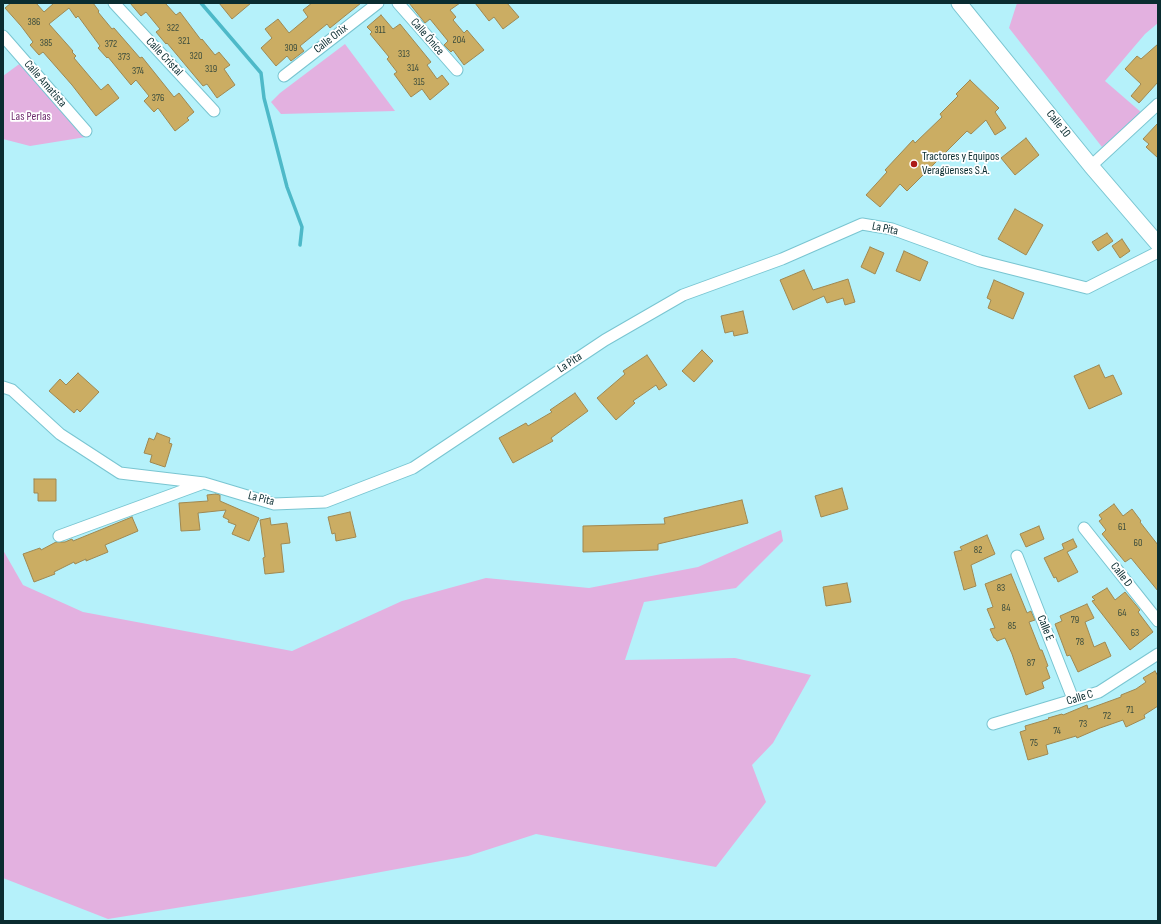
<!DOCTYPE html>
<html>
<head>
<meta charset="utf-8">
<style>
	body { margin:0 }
	#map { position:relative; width:1161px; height:924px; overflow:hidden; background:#b5f1fa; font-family:"Sofia Sans Condensed",sans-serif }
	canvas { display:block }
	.frame { position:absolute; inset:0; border:4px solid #0a2c30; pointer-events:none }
</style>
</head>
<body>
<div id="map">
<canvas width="1161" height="924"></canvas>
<div class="frame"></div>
</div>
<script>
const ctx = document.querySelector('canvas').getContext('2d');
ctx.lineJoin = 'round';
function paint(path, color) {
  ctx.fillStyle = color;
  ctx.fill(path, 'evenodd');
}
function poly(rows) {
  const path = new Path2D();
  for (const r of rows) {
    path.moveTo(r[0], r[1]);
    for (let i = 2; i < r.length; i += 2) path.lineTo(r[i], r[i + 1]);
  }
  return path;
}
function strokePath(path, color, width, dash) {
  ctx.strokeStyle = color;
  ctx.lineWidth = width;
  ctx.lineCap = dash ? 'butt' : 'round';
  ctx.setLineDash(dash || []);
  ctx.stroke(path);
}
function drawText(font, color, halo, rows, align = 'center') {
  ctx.font = font + ' "Sofia Sans Condensed",sans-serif';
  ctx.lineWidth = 3.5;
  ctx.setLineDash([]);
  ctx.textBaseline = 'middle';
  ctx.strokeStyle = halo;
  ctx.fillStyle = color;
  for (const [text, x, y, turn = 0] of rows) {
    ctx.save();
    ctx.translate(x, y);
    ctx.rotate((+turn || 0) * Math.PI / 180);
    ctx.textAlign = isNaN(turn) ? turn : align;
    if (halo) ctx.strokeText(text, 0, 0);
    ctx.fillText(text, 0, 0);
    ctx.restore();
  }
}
paint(poly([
	[1017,3,1158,3,1158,23,1145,34,1105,81,1142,113,1102,147,1009,28],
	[345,44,395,111,281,114,271,102,280,93],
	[22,62,86,137,30,146,3,139,3,76],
	[781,530,783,541,736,588,644,602,625,660,735,658,811,675,773,743,752,765,766,802,716,867,536,834,468,856,250,896,108,919,3,878,3,550,23,585,83,612,292,651,402,601,486,578,589,588,698,567]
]), '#e3b1e0');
strokePath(poly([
	[201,3,261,73,264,98,287,187,302,227,300,245]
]), '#4db9c8', 3.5);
const building = poly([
	[11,3,36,3,44,12,54,3,93,3,99,11,98,12,112,29,114,28,140,58,142,57,174,97,179,93,194,112,187,118,189,120,175,131,158,108,154,112,144,101,149,96,136,80,131,85,108,57,107,58,98,48,100,46,78,16,76,18,69,8,49,24,73,51,72,52,76,56,74,58,101,90,108,84,119,98,96,116,72,85,43,52,39,55,30,45,33,42,21,26,5,8,11,3],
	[130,3,165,3,176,15,180,12,201,40,202,39,215,55,219,52,230,65,224,69,235,85,217,98,207,84,203,86,167,43,166,44,156,32,160,29,146,12,141,16,130,3],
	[219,3,251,3,232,19,219,3],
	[312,3,361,3,330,28,327,24,300,46,304,51,291,61,287,56,276,66,261,48,272,38,265,29,278,19,289,33,308,17,303,10,312,3],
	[409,3,460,3,450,10,456,17,453,20,464,33,467,30,484,50,464,65,453,50,451,52,444,45,448,41,430,19,425,23,409,3],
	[475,3,507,3,519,17,503,29,494,17,489,21,475,3],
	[381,15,393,29,400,24,431,62,427,65,437,79,442,75,449,84,430,100,422,89,411,97,394,74,397,72,387,59,389,57,370,34,372,32,367,27,381,15],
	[1158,44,1158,82,1139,103,1131,96,1141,84,1125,69,1137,56,1141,59,1158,44],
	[970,80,999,108,995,112,1006,128,995,135,986,120,971,134,967,131,907,191,900,184,880,207,866,195,887,172,885,170,913,140,915,143,942,117,940,114,958,96,956,94,970,80],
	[1158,123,1158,158,1146,147,1149,144,1143,139,1158,123],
	[1026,138,1039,155,1015,175,1001,158,1026,138],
	[1015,209,1043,225,1026,255,998,239,1015,209],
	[1107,233,1113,241,1098,251,1092,242,1107,233],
	[1122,239,1130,251,1120,258,1112,246,1122,239],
	[870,247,884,253,875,274,861,267,870,247],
	[904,251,928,262,920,281,896,271,904,251],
	[804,270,813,290,848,279,855,302,845,305,843,298,827,303,824,296,793,310,780,280,804,270],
	[994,280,1024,293,1013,319,988,308,991,300,987,298,994,280],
	[743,311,748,333,734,336,733,331,725,333,721,316,743,311],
	[702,350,713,361,694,382,682,371,702,350],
	[647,355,667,385,659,390,656,385,633,401,635,403,616,420,597,398,625,374,623,371,647,355],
	[1099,365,1105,378,1113,375,1122,394,1089,409,1074,376,1099,365],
	[78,373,99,392,80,412,77,409,74,413,49,391,60,379,66,385,78,373],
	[575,393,588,411,551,438,553,441,513,463,499,438,526,423,528,426,552,412,550,410,575,393],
	[157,433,170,438,169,443,172,444,165,467,150,462,152,455,144,453,149,438,154,440,157,433],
	[34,479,56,479,56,501,38,501,38,493,34,493,34,479],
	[842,488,848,509,821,517,815,496,842,488],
	[216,494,220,495,220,501,259,518,249,541,232,534,236,525,228,522,229,520,223,517,226,510,198,513,200,530,181,531,179,503,208,501,207,495,216,494],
	[742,500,748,523,658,544,658,550,583,552,583,526,665,524,664,518,742,500],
	[1114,504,1123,516,1132,509,1141,521,1140,522,1158,545,1158,591,1131,558,1125,562,1102,534,1106,530,1099,521,1102,519,1099,515,1114,504],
	[350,512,356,537,336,541,335,533,332,534,328,517,350,512],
	[132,517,138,531,105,545,108,552,86,561,86,559,75,564,74,562,54,572,55,574,34,582,23,554,40,548,41,550,56,542,65,542,72,539,73,541,132,517],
	[270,518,271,525,287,523,290,543,281,544,284,572,265,574,263,558,265,557,260,520,270,518],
	[1039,526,1044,539,1026,547,1020,534,1039,526],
	[987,535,995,554,971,565,976,586,964,590,954,552,962,550,960,547,987,535],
	[1073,539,1077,547,1067,552,1078,572,1058,582,1056,577,1054,578,1044,558,1064,549,1062,544,1073,539],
	[1011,574,1027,613,1031,611,1035,620,1029,622,1040,650,1042,650,1048,666,1046,667,1050,678,1042,682,1044,688,1026,695,1012,654,1005,638,997,641,995,638,994,638,990,629,995,628,987,609,993,607,985,584,1011,574],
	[847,583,851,602,826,606,823,587,847,583],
	[1107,588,1115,600,1125,592,1140,610,1138,612,1153,632,1130,650,1092,601,1095,600,1092,597,1107,588],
	[1087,604,1094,618,1085,622,1094,647,1105,642,1111,656,1078,672,1070,655,1067,656,1055,624,1062,621,1060,616,1087,604],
	[1155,671,1158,676,1158,706,1144,715,1145,718,1126,727,1123,720,1100,728,1077,738,1076,736,1046,745,1048,754,1028,760,1020,732,1026,730,1025,726,1049,719,1048,718,1062,714,1063,715,1087,705,1088,709,1121,697,1121,695,1136,689,1146,682,1143,678,1155,671]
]);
paint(building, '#cbad63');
strokePath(building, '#9e8852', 1);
const minor = poly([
	[114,3,214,111],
	[398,3,457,70],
	[3,36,86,131],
	[284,76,378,3],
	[1091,166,1158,104],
	[3,387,12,390,60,434,120,473,204,483,274,504,325,502,413,468,605,340,683,295,782,259,862,224,892,229,980,261,1087,288,1158,252],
	[1084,528,1158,621],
	[59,536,201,484],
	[1017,556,1073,699],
	[993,724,1099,692,1158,654]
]);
const secondary = poly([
	[959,3,1091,166,1158,244]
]);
strokePath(minor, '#79c5d1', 13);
strokePath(secondary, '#79c5d1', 17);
strokePath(minor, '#fff', 11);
strokePath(secondary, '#fff', 15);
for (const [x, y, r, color] of [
	[914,164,4,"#ac1a18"]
]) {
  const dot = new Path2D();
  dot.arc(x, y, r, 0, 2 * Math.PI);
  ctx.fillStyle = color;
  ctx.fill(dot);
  strokePath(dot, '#fff', 1.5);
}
drawText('10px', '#3a4c3d', null, [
	["386",34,22],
	["322",173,28],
	["311",380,30],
	["204",459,40],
	["321",184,41],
	["385",46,43],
	["372",111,44],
	["309",291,48],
	["313",404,54],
	["320",196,56],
	["373",124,57],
	["314",413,68],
	["319",211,69],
	["374",138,71],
	["315",419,82],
	["376",158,98],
	["61",1122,527],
	["60",1138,543],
	["82",978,550],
	["83",1001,588],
	["84",1006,608],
	["64",1122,613],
	["79",1075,620],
	["85",1012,626],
	["63",1135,633],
	["78",1080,642],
	["87",1031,663],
	["71",1130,710],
	["72",1107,716],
	["73",1083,724],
	["74",1057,731],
	["75",1034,743]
]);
drawText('12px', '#0a2c30', '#fff', [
	["Calle Ónice",427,37,49],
	["Calle Onix",331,39,-38],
	["Calle Cristal",164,57,47],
	["Calle Amatista",45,84,49],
	["Calle 10",1058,124,51],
	["La Pita",885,229,12],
	["La Pita",570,363,-33],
	["La Pita",261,499,14],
	["Calle D",1121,575,52],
	["Calle E",1045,628,68],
	["Calle C",1080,698,-17]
]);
drawText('12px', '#6e2b6d', '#fff', [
	["Las Perlas",31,117]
]);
drawText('12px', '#0a2c30', '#fff', [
	["Tractores y Equipos",922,157],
	["Veragüenses S.A.",922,171]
], 'left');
</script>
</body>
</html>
